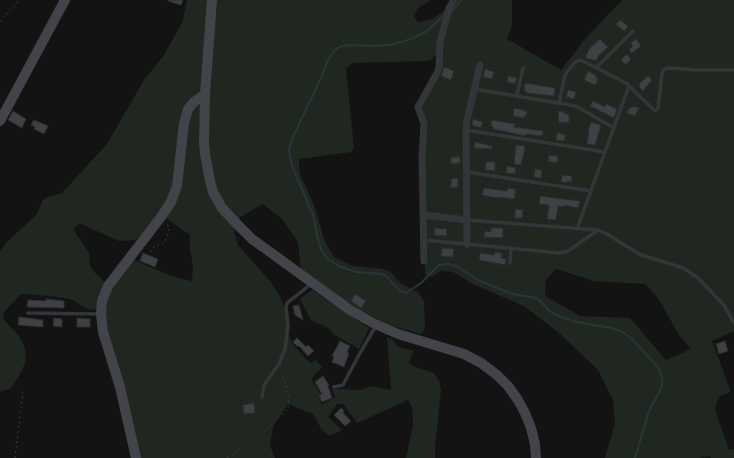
<!DOCTYPE html>
<html>
<head>
<meta charset="utf-8">
<style>
	body { margin:0 }
	canvas { display:block; background:#131314 }
</style>
</head>
<body>
<canvas width="734" height="458"></canvas>
<script>
const ctx = document.querySelector('canvas').getContext('2d');
ctx.lineJoin = 'round';
function paint(path, color) {
  ctx.fillStyle = color;
  ctx.fill(path, 'evenodd');
}
function poly(rows) {
  const path = new Path2D();
  for (const r of rows) {
    path.moveTo(r[0], r[1]);
    for (let i = 2; i < r.length; i += 2) path.lineTo(r[i], r[i + 1]);
  }
  return path;
}
function strokePath(path, color, width, dash) {
  ctx.strokeStyle = color;
  ctx.lineWidth = width;
  ctx.lineCap = dash ? 'butt' : 'round';
  ctx.setLineDash(dash || []);
  ctx.stroke(path);
}
paint(poly([
	[187,0,431,0,418,8,414,16,418,22,432,19,456,3,458,0,512,0,512,26,507,39,561,70,585,39,622,0,734,0,734,331,712,341,731,392,720,396,717,402,715,410,729,450,734,449,734,458,711,458,710,456,700,458,605,458,615,423,613,400,598,370,559,333,524,306,475,285,453,272,441,271,431,277,425,274,425,119,422,108,441,56,434,56,432,59,427,61,352,63,346,69,354,148,351,152,299,159,299,167,301,177,314,205,325,242,335,258,353,266,382,269,391,272,400,283,419,293,424,302,425,329,421,334,390,325,350,306,301,269,298,242,282,219,263,204,240,217,234,232,238,245,270,281,281,298,288,319,289,334,292,343,304,357,311,363,316,360,322,367,311,379,319,391,321,405,335,397,332,389,339,389,361,390,370,386,391,390,387,337,393,340,398,347,414,351,409,362,412,366,434,373,439,380,441,390,435,447,435,458,406,458,413,426,412,407,408,400,357,423,343,404,337,404,328,417,342,430,332,435,328,435,322,430,313,414,288,404,273,426,270,446,275,458,138,458,107,333,104,311,87,309,71,299,50,296,21,294,3,313,4,320,19,336,25,348,26,361,19,376,11,388,0,392,0,252,6,243,37,214,43,200,48,197,62,193,107,144,144,80,164,55,178,30,183,20],
	[159,213,190,235,190,250,193,265,192,281,177,278,131,259,105,282,96,274,90,266,89,253,73,229,79,223,119,241,135,240,143,234],
	[556,269,594,281,645,284,658,298,679,335,691,349,666,360,630,318,580,316,545,296,546,280],
	[312,290,369,328,359,349,333,334,328,328,311,320,300,299]
]), '#1f2720');
strokePath(poly([
	[451,11,454,9,461,0],
	[445,14,427,31,411,39,394,44,378,46,348,45,339,47,333,52,328,60,321,78,292,139,289,150,292,166,313,215,319,244,323,253,329,260,341,267,356,272,382,274,387,277,400,291,406,293,421,283,439,265,449,264,458,267,478,280,512,294,537,298,551,312,559,316,576,322,611,328,621,331,630,337,658,367,662,378,662,387,649,411,635,458]
]), '#2b343a', 2);
const building = poly([
	[168,0,183,0,181,5,168,1,168,0],
	[621,20,628,27,624,31,616,24,621,20],
	[600,39,608,47,599,55,596,61,585,58,589,49,600,39],
	[636,39,641,46,632,53,629,50,633,46,631,43,636,39],
	[627,54,631,59,626,65,621,60,627,54],
	[444,67,454,71,451,80,441,76,444,67],
	[485,69,494,72,492,79,483,77,485,69],
	[588,71,597,76,596,78,598,79,595,85,584,80,588,71],
	[508,76,517,78,515,84,507,82,508,76],
	[648,76,652,80,643,91,639,87,640,86,639,84,648,76],
	[525,83,555,88,554,96,526,93,527,91,524,91,525,83],
	[568,90,576,92,574,99,566,97,568,90],
	[593,101,605,107,606,104,617,109,614,118,590,106,593,101],
	[633,106,639,108,635,116,627,113,630,107,632,108,633,106],
	[514,108,527,111,526,116,524,116,524,118,513,116,514,108],
	[13,111,26,119,22,128,8,120,13,111],
	[564,111,564,114,569,114,569,122,559,123,558,112,564,111],
	[473,119,483,122,481,128,472,125,473,119],
	[34,120,48,126,44,134,34,129,35,127,31,125,34,120],
	[492,120,515,124,514,127,543,131,542,136,526,134,526,136,493,129,493,127,491,126,492,120],
	[591,122,601,125,595,145,587,144,589,130,588,130,591,122],
	[557,133,566,135,564,141,556,140,557,133],
	[475,142,492,146,492,149,474,148,475,142],
	[516,145,525,146,523,159,522,159,521,165,514,164,516,145],
	[549,155,558,156,557,163,548,161,549,155],
	[451,157,460,157,460,163,451,164,451,157],
	[486,162,495,162,495,171,485,170,486,162],
	[507,166,516,168,515,173,513,173,512,174,506,173,507,166],
	[535,169,542,170,541,178,534,177,535,169],
	[562,175,572,176,571,182,567,181,567,183,561,182,562,175],
	[458,178,458,187,451,188,451,179,458,178],
	[484,188,507,191,508,188,516,189,514,199,498,197,498,198,482,195,484,188],
	[540,196,580,201,578,208,564,205,564,207,558,206,556,220,547,219,549,205,539,204,540,196],
	[515,209,523,210,522,218,515,218,515,209],
	[435,228,447,229,446,236,434,235,435,228],
	[491,228,503,228,503,238,484,237,485,231,491,232,491,228],
	[442,248,454,249,453,257,441,256,442,248],
	[495,252,502,253,501,258,506,259,505,265,479,260,480,253,494,255,495,252],
	[143,253,158,259,155,267,140,261,143,253],
	[355,294,366,301,361,308,351,301,355,294],
	[46,299,64,301,64,308,27,307,28,300,46,301,46,299],
	[299,305,303,320,295,315,293,306,299,305],
	[19,317,43,320,43,327,18,325,19,317],
	[54,318,62,319,62,327,53,326,54,318],
	[77,318,90,319,90,327,77,327,77,318],
	[297,338,306,347,308,345,314,351,308,356,299,346,298,347,293,342,297,338],
	[340,341,350,346,347,352,349,353,344,367,332,362,334,357,332,356,340,341],
	[725,341,728,351,719,354,716,344,725,341],
	[323,376,329,385,328,386,332,398,322,402,319,395,322,394,315,382,323,376],
	[254,403,255,413,244,414,243,405,254,403],
	[341,408,344,411,343,413,351,421,345,426,334,415,341,408]
]);
paint(building, '#3f4044');
strokePath(building, '#2d2d30', 1);
strokePath(poly([
	[0,22,19,0],
	[151,252,152,248,165,242,168,234,169,228,167,224],
	[15,458,23,390],
	[227,458,263,432,270,425,288,409,289,398,281,369]
]), '#3a3c40', 1, [2, 3]);
strokePath(poly([
	[596,68,633,31],
	[475,89,576,106,614,128],
	[517,95,523,68],
	[559,103,565,75,575,62,581,60,626,83,629,86],
	[466,130,605,152],
	[467,172,591,191],
	[467,220,598,230,607,234,639,254,683,268,697,277,724,305,734,323],
	[577,229,629,86,655,111,658,109,662,73,664,69,669,68,695,70,734,70],
	[424,240,560,253,568,251,598,230],
	[510,263,511,248],
	[28,313,99,314],
	[334,387,343,385,345,381,360,353,376,326],
	[262,397,264,385,279,364,285,349,288,326,286,307,287,303,311,284]
]), '#343539', 3.5);
strokePath(poly([
	[423,215,467,220],
	[467,244,466,130,467,120,480,65],
	[424,261,422,156,424,124,418,107,437,73,439,67,440,42,449,8,454,0]
]), '#343539', 7);
strokePath(poly([
	[212,0,205,94,204,143,205,154,210,181,213,192,222,208,236,223,252,239,350,310,373,323,398,334,464,354,481,363,497,375,508,386,518,400,525,413,531,428,535,444,536,458],
	[0,121,65,0],
	[136,458,120,387,103,332,101,314,102,301,108,286,161,217,171,202,177,186,184,123,188,109,194,102,205,94]
]), '#424449', 10);
</script>
</body>
</html>
